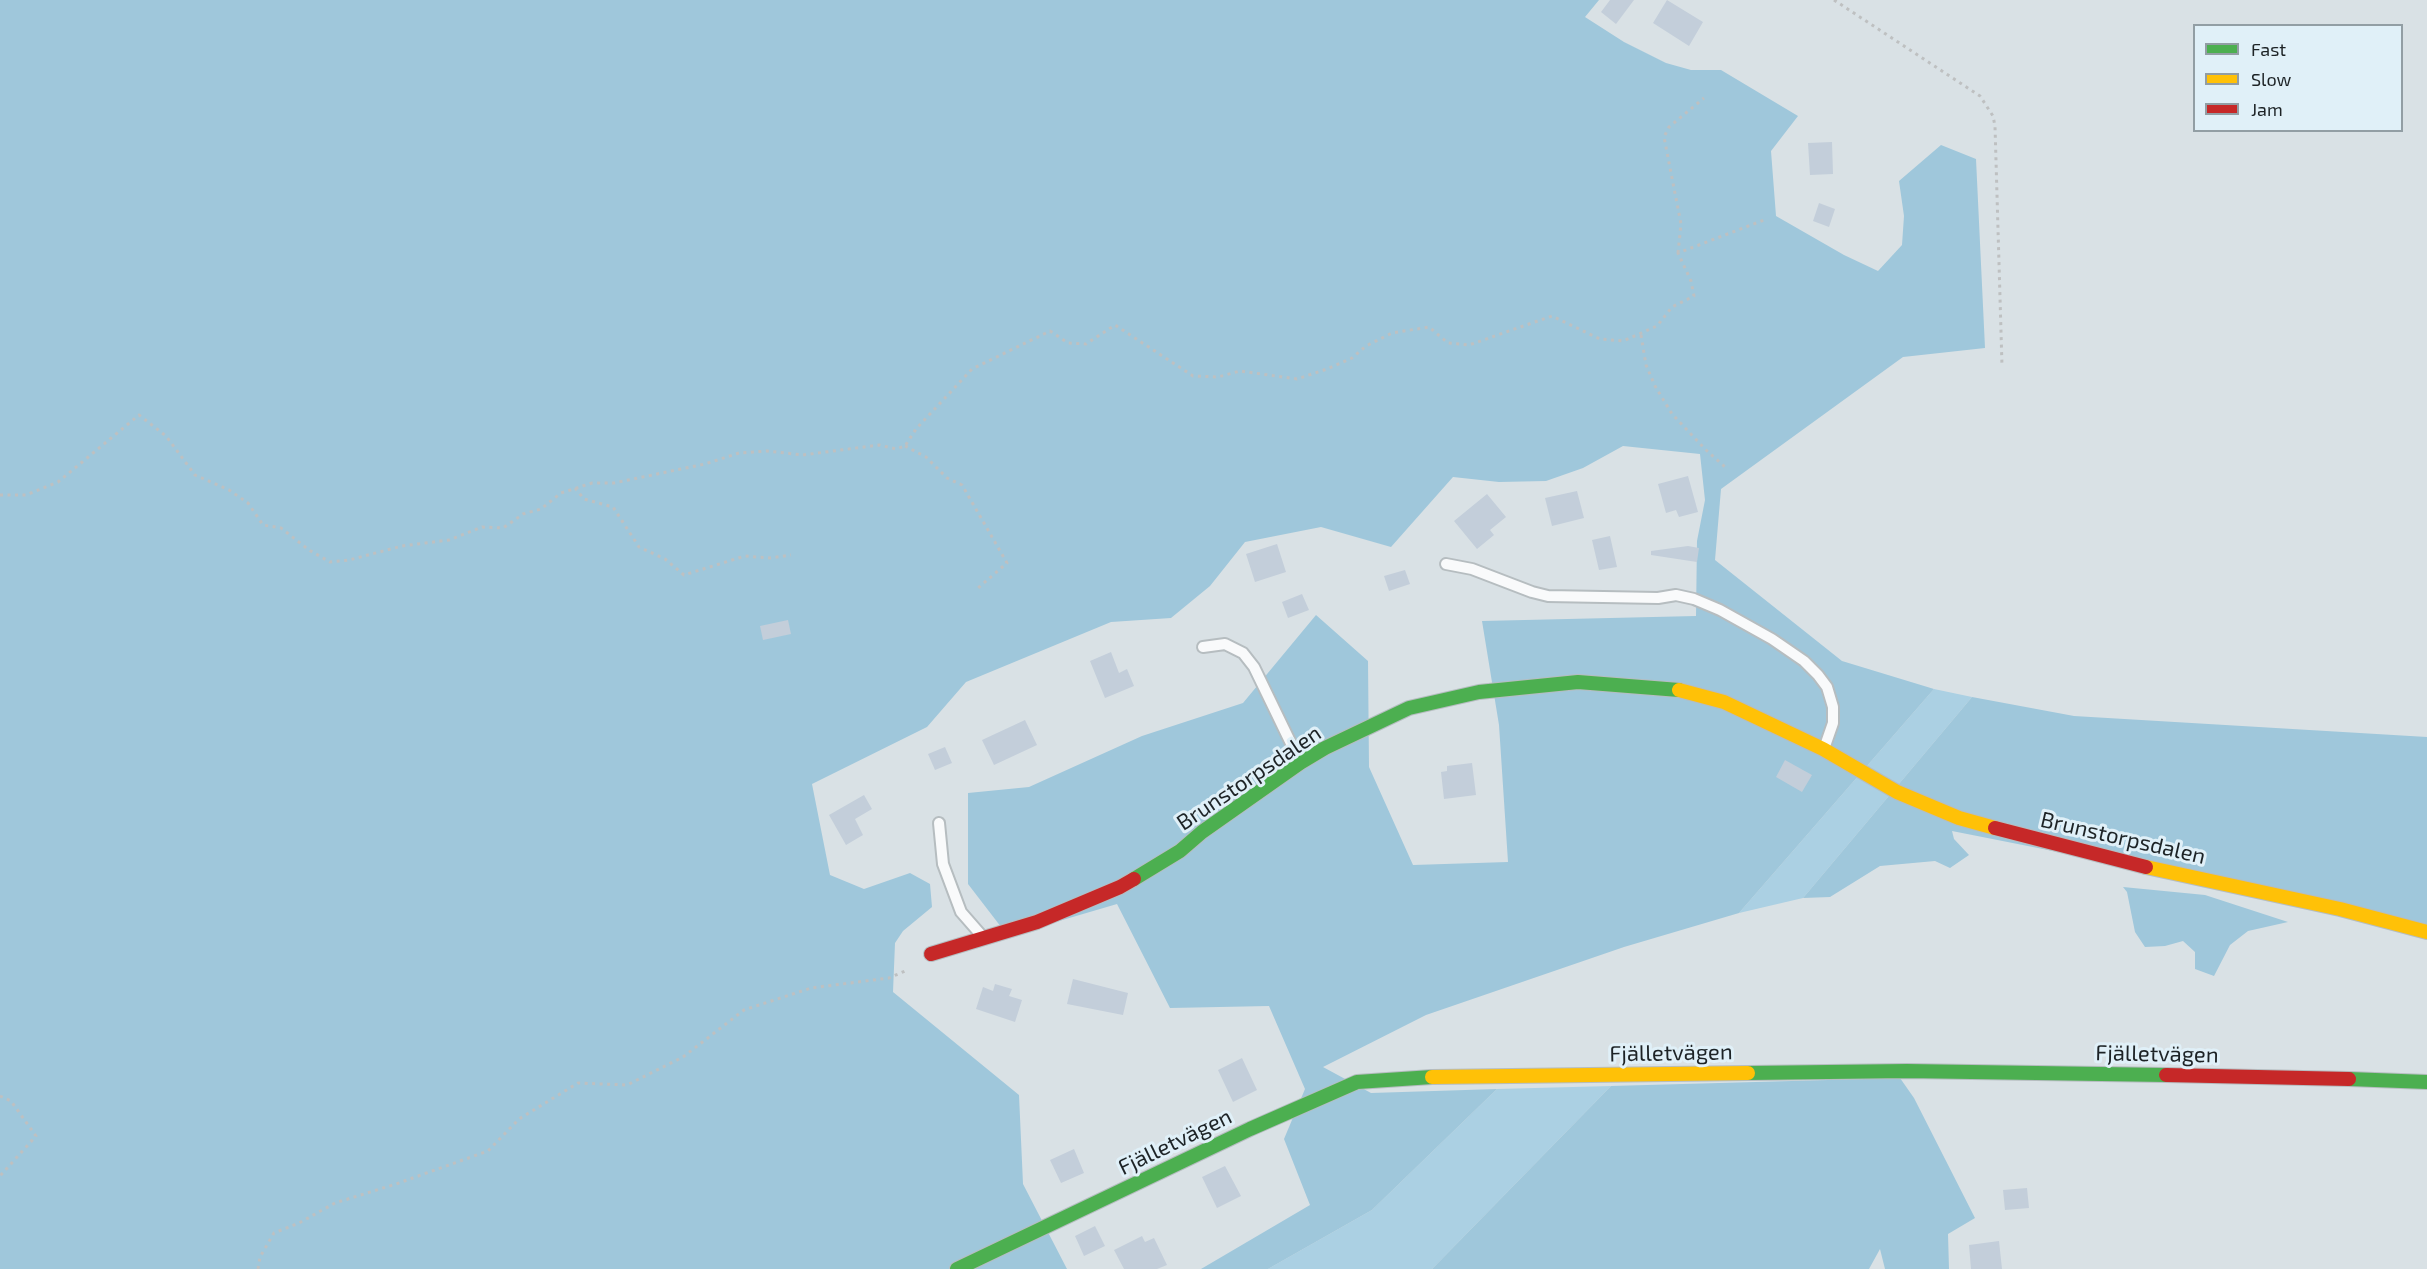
<!DOCTYPE html>
<html>
<head>
<meta charset="utf-8">
<style>
	body { margin:0 }
	#map { position:relative; width:2427px; height:1269px; overflow:hidden; background:#d9e1e5; font-family:"Exo 2",sans-serif }
	canvas { display:block }
	.legend { position:absolute; left:2193px; top:24px; width:210px; height:108px; box-sizing:border-box; background:#e0f0f8; border:2px solid #929ea4; margin:0; padding:8px 10px; list-style:none; font-size:18px; color:#1d2326 }
	.legend li { display:flex; align-items:center; gap:12px; height:30px }
	.legend b { width:30px; border:2px solid #929ea4 }
</style>
</head>
<body>
<div id="map">
<canvas width="2427" height="1269"></canvas>
<ul class="legend">
<li><b style="height:8px;background:#4caf50"></b>Fast</li>
<li><b style="height:8px;background:#ffc107"></b>Slow</li>
<li><b style="height:8px;background:#c62828"></b>Jam</li>
</ul>
</div>
<script>
const ctx = document.querySelector('canvas').getContext('2d');
ctx.lineJoin = 'round';
function paint(path, color) {
  ctx.fillStyle = color;
  ctx.fill(path, 'evenodd');
}
function poly(rows) {
  const path = new Path2D();
  for (const r of rows) {
    path.moveTo(r[0], r[1]);
    for (let i = 2; i < r.length; i += 2) path.lineTo(r[i], r[i + 1]);
  }
  return path;
}
function strokePath(path, color, width, dash) {
  ctx.strokeStyle = color;
  ctx.lineWidth = width;
  ctx.lineCap = dash ? 'butt' : 'round';
  ctx.setLineDash(dash || []);
  ctx.stroke(path);
}
function drawText(font, color, halo, rows, align = 'center') {
  ctx.font = font + ' "Exo 2",sans-serif';
  ctx.lineWidth = 6;
  ctx.setLineDash([]);
  ctx.textBaseline = 'middle';
  ctx.strokeStyle = halo;
  ctx.fillStyle = color;
  for (const [text, x, y, turn = 0] of rows) {
    ctx.save();
    ctx.translate(x, y);
    ctx.rotate((+turn || 0) * Math.PI / 180);
    ctx.textAlign = isNaN(turn) ? turn : align;
    if (halo) ctx.strokeText(text, 0, 0);
    ctx.fillText(text, 0, 0);
    ctx.restore();
  }
}
paint(poly([
	[1934,689,1972,697,1803,898,1739,913],
	[1611,1086,1432,1269,1268,1269,1372,1210,1497,1089]
]), '#abd0e3');
paint(poly([
	[0,0,1599,0,1585,17,1624,42,1666,63,1691,70,1721,70,1798,116,1771,151,1776,216,1844,255,1878,271,1902,245,1904,216,1899,181,1941,145,1976,159,1985,348,1903,357,1721,489,1715,560,1842,661,1934,689,1739,913,1624,947,1426,1015,1323,1067,1371,1093,1497,1089,1372,1210,1268,1269,1201,1269,1310,1205,1284,1139,1305,1089,1269,1006,1170,1008,1117,904,1008,936,968,884,968,793,1029,787,1142,736,1243,703,1316,615,1368,661,1369,767,1413,865,1508,862,1499,725,1482,621,1696,616,1697,541,1705,500,1700,454,1623,446,1583,468,1546,481,1499,482,1453,477,1391,547,1321,527,1245,542,1210,586,1171,618,1111,622,966,682,927,727,812,784,830,875,864,889,910,873,930,884,932,907,903,931,895,943,893,992,1019,1095,1023,1184,1067,1269,0,1269],
	[1972,697,2074,716,2427,737,2427,925,1952,831,1954,839,1969,855,1950,868,1935,861,1880,866,1830,897,1803,898],
	[2123,887,2205,895,2288,922,2248,931,2230,945,2214,976,2195,969,2195,952,2183,941,2165,946,2145,947,2135,932,2127,892],
	[1900,1078,1914,1098,1975,1218,1948,1234,1949,1269,1885,1269,1880,1249,1869,1269,1432,1269,1611,1086]
]), '#9fc7db');
paint(poly([
	[1610,0,1634,0,1616,24,1601,12],
	[1667,0,1703,22,1689,46,1653,23],
	[1832,142,1833,174,1810,175,1808,143],
	[1819,203,1835,209,1829,227,1813,221],
	[1688,476,1698,512,1679,517,1676,510,1666,513,1658,484],
	[1577,491,1584,518,1552,526,1545,498],
	[1487,494,1506,517,1490,530,1494,535,1477,549,1454,521],
	[1610,536,1617,567,1599,570,1592,540],
	[1277,544,1286,572,1255,582,1246,554],
	[1688,546,1699,548,1697,562,1651,555,1651,551],
	[1405,570,1410,584,1389,591,1384,576],
	[1302,594,1309,610,1288,618,1282,602],
	[788,620,791,634,763,640,760,626],
	[1111,652,1119,673,1127,669,1134,686,1105,698,1090,661],
	[1025,720,1037,745,994,765,982,740],
	[945,747,952,763,935,770,928,754],
	[1785,760,1812,775,1802,792,1776,777],
	[1472,763,1476,795,1444,799,1441,772,1447,771,1447,766],
	[864,795,872,809,855,819,863,835,846,845,829,815],
	[1073,979,1128,993,1123,1015,1067,1004],
	[995,984,1012,989,1009,996,1022,1000,1015,1022,976,1009,983,987,993,991],
	[1242,1058,1257,1090,1233,1102,1218,1070],
	[1074,1149,1084,1173,1061,1183,1050,1160],
	[1225,1166,1241,1196,1217,1208,1202,1177],
	[2027,1188,2029,1208,2005,1210,2003,1190],
	[1095,1226,1105,1246,1084,1256,1075,1236],
	[1142,1236,1145,1242,1154,1238,1167,1265,1157,1269,1124,1269,1114,1250],
	[1999,1241,2002,1269,1971,1269,1969,1245]
]), '#c3ceda');
const lane = poly([
	[1446,564,1472,569,1532,592,1548,596,1658,598,1676,595,1694,599,1720,610,1772,639,1804,661,1818,675,1827,687,1833,707,1833,723,1825,746],
	[1203,647,1225,644,1243,653,1254,667,1299,760],
	[939,823,943,864,961,912,982,936]
]);
const fast = poly([
	[1134,879,1180,851,1202,832,1300,763,1325,748,1409,708,1479,692,1578,682,1679,690],
	[1748,1073,1907,1071,2166,1075],
	[2349,1079,2427,1082],
	[957,1269,1250,1129,1357,1082,1432,1077]
]);
const slow = poly([
	[1679,690,1724,702,1823,749,1897,792,1959,818,1995,828],
	[2146,867,2340,909,2427,932],
	[1432,1077,1748,1073]
]);
const jam = poly([
	[1995,828,2146,867],
	[931,954,1037,922,1120,887,1134,879],
	[2166,1075,2349,1079]
]);
strokePath(lane, '#b6bdc0', 14);
strokePath(fast, '#b6bdc0', 16);
strokePath(slow, '#b6bdc0', 16);
strokePath(jam, '#b6bdc0', 16);
strokePath(poly([
	[1834,0,1980,96,1993,116,1995,126,2002,366],
	[1678,253,1681,224,1664,137,1669,127,1704,98],
	[1641,335,1646,365,1655,386,1672,414,1706,450,1725,467],
	[905,446,926,457,947,478,962,485,1007,563,978,588],
	[575,488,584,499,613,507,639,547,665,559,684,575,745,556,770,558,791,555],
	[0,495,26,495,58,482,139,415,166,436,195,475,229,490,248,503,263,525,281,528,309,550,330,562,349,560,402,546,449,540,482,527,503,528,523,514,541,509,561,493,592,483,614,483,705,464,739,453,767,451,803,455,879,445,896,449,905,446,916,429,972,369,1050,331,1068,343,1086,344,1115,325,1193,376,1218,377,1240,371,1297,379,1327,369,1352,358,1366,346,1392,333,1429,327,1448,343,1469,345,1552,316,1600,339,1623,341,1657,326,1672,307,1694,296,1691,281,1678,253,1764,220],
	[0,1096,11,1101,36,1136,0,1176],
	[258,1269,260,1257,274,1233,299,1223,335,1203,396,1184,488,1151,519,1119,578,1083,627,1085,683,1057,744,1010,811,988,889,978,905,971]
]), '#bec0c1', 3, [3, 4.5]);
strokePath(lane, '#f9fafb', 10);
strokePath(fast, '#4caf50', 14);
strokePath(slow, '#ffc107', 14);
strokePath(jam, '#c62828', 14);
drawText('22px', '#1d2326', '#e0f0f8', [
	["Brunstorpsdalen",1249,778,-34],
	["Brunstorpsdalen",2123,838,13],
	["Fjälletvägen",1671,1053,-1],
	["Fjälletvägen",2157,1054,1],
	["Fjälletvägen",1175,1142,-26]
]);
</script>
</body>
</html>
